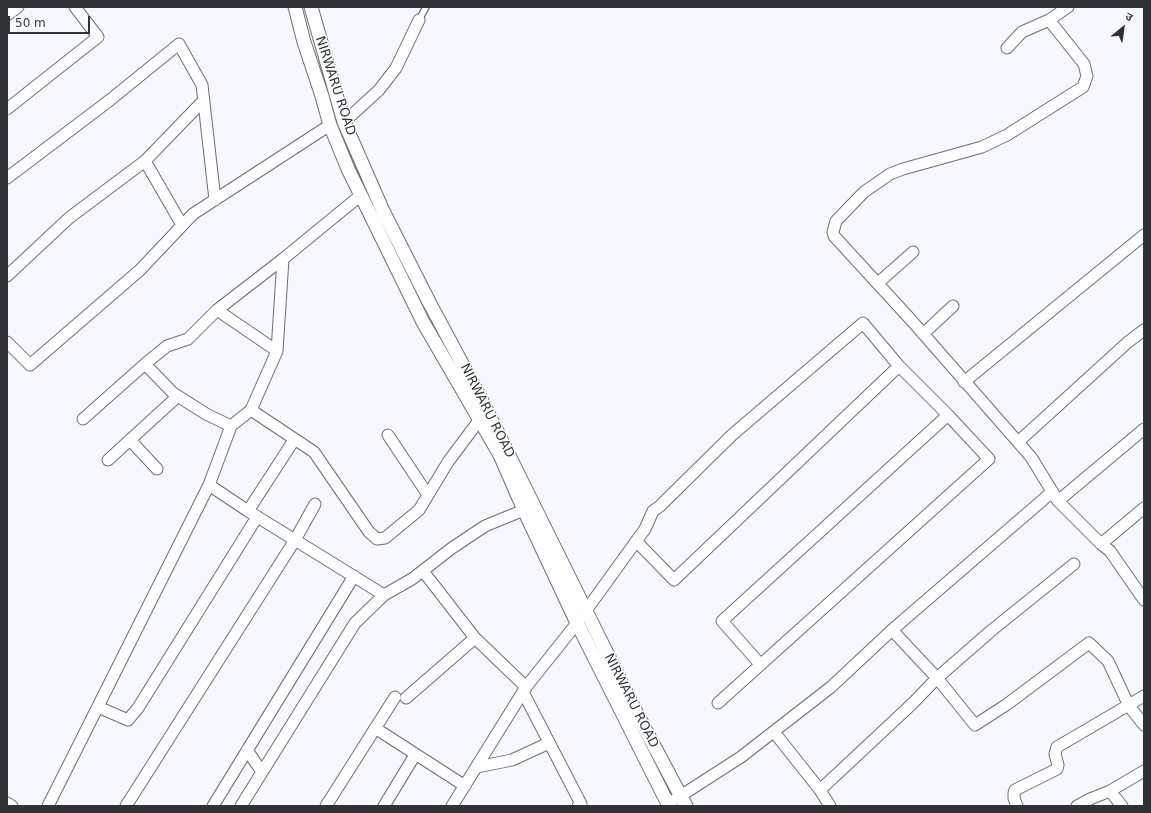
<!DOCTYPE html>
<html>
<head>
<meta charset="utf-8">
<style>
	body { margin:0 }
	#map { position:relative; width:1151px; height:813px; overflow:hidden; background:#f7f8ff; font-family:"DejaVu Sans","Noto Sans Devanagari",sans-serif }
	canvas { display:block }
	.frame { position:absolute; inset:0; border:8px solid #313235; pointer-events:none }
	.north { position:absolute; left:1103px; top:8px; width:40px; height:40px; -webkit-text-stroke:3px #fff; paint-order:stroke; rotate:29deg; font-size:11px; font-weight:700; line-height:16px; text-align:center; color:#313235 }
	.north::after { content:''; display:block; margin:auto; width:14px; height:18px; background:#313235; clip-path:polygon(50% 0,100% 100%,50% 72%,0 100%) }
	.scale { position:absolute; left:8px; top:16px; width:82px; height:18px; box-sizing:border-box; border:2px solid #313235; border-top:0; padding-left:5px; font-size:12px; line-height:14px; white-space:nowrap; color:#313235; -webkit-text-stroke:3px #fff; paint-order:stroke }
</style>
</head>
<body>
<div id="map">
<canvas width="1151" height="813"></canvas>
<div class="frame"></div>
<div class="north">उ</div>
<div class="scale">50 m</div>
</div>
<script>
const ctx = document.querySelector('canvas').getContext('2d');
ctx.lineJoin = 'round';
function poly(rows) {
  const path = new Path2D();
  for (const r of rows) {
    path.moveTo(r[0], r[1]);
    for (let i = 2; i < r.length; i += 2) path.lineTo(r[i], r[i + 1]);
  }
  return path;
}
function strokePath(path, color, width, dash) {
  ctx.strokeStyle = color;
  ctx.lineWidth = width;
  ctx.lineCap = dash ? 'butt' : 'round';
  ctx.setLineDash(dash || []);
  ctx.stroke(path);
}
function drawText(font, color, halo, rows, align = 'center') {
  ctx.font = font + ' "DejaVu Sans",sans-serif';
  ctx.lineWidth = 3;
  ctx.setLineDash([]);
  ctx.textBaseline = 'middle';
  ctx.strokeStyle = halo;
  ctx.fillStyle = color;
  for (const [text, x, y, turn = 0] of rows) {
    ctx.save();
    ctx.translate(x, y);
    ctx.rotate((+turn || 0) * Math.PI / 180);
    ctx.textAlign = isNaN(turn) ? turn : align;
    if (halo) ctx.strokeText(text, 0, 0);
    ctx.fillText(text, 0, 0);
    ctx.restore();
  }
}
const service = poly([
	[419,20,426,7]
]);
const minor = poly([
	[7,15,18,7],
	[1049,20,1084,64,1087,76,1083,87,1007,135,982,147,903,169,890,174,864,192,836,221,833,232,834,236,912,321,1031,457,1058,501,1101,544,1110,551,1144,600],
	[1007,48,1022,32,1049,20,1068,7],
	[7,109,98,37,75,7],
	[344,122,379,90,396,68,419,20],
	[145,161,203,101],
	[7,178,110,100,179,44,202,85,215,200],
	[7,276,69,218,145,161,182,225],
	[878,283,913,252],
	[923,334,953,306],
	[7,342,30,365,140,270,193,214,330,125],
	[277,351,283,259],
	[145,364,173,393,206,414,231,426],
	[964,382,1144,235],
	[251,410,314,452,369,532,377,539,385,538,419,510,448,462,480,419],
	[83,419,145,364,167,346,188,339,217,310,283,259,361,195],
	[388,435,428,495],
	[130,440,157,469],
	[1018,442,1128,342,1144,330],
	[108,460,178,396],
	[209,485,231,426,251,410,277,351,217,310],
	[1052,492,892,630,937,678,992,630,1074,564],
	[1058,501,1144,429],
	[248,511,294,440],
	[636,541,674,580,899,366],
	[1101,544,1144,508],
	[423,571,475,638,526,687],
	[760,664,722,621,948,415],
	[523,692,581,804,578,806],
	[406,698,475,638],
	[98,707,128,720,138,708,257,517],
	[375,728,465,786],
	[774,732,820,790,830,806],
	[247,750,262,772],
	[477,767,512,760,549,743],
	[820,790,913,703,937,678,975,725,1006,705,1089,643,1108,661,1129,706,1144,725],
	[1110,791,1144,771],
	[7,803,12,806],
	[668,804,741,757,831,687,892,630],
	[48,806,209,485,248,511,384,595,412,579,452,548,485,526,524,510],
	[126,806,295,540,315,504],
	[213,806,354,576],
	[241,806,355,623,384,595],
	[326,806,395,697],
	[384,806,415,755],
	[452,806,526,687,577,623,645,529,653,511,660,506,732,435,863,323,899,366,948,415,989,459,718,703],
	[1017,806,1014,798,1014,793,1015,790,1057,769,1058,765,1055,754,1057,747,1144,696],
	[1077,806,1090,799,1110,791,1122,806]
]);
const tertiary = poly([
	[295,7,304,42,322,96,330,125,348,169,423,322,500,455,524,510,577,623,669,806],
	[311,7,344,122,383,211,429,302,480,397,636,712,686,806]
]);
strokePath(service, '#6d6e76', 8);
strokePath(minor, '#6d6e76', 13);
strokePath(tertiary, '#6d6e76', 15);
strokePath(service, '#fff', 5.5);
strokePath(minor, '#fff', 11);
strokePath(tertiary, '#fff', 13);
drawText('13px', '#313235', '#fff', [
	["NIRWARU ROAD",335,86,72],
	["NIRWARU ROAD",487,411,63],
	["NIRWARU ROAD",631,701,63]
]);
</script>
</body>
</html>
